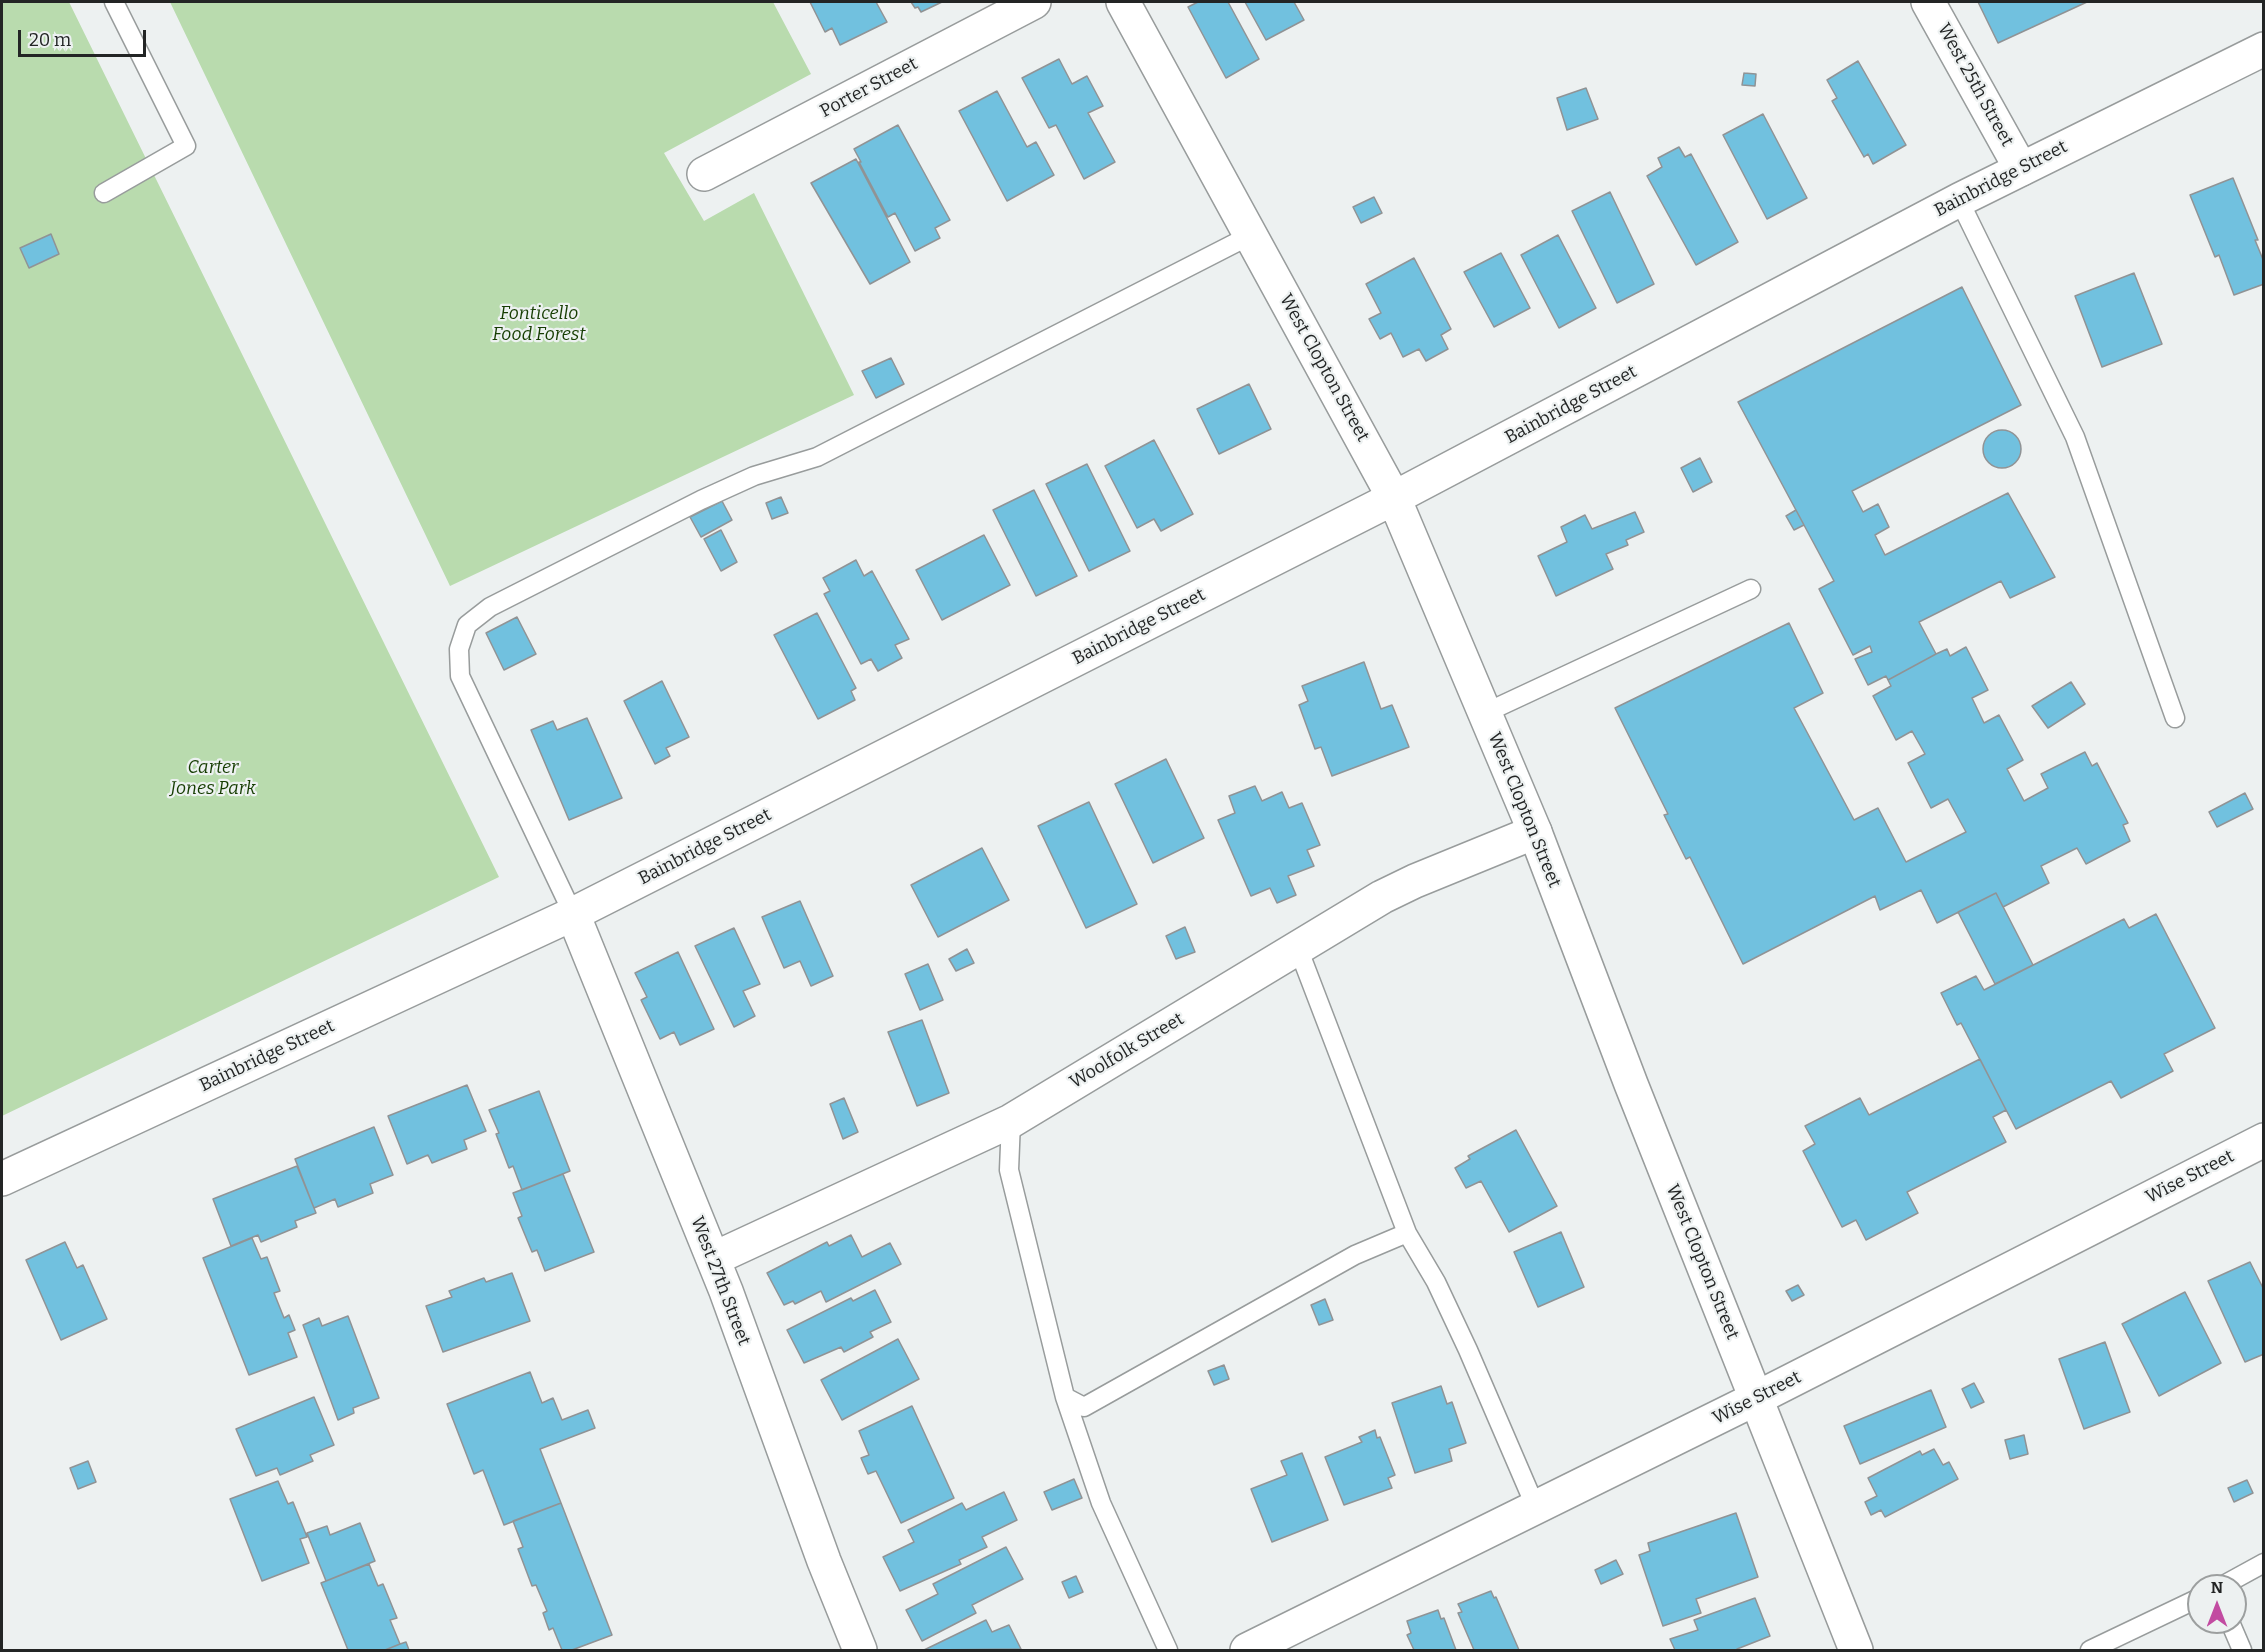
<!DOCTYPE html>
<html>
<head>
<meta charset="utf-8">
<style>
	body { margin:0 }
	#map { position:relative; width:2265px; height:1652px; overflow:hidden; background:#edf1f1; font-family:Bitter,serif }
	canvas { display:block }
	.frame { position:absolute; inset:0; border:3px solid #232525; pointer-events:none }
	.north { position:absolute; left:2187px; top:1574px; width:60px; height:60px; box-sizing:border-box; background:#edf1f1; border:2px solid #9c9f9f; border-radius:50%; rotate:0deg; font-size:16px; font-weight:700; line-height:24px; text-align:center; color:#232525 }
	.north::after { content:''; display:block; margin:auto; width:21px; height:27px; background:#c24ba1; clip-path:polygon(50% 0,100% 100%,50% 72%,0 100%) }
	.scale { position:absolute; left:18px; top:30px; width:128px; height:27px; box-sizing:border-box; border:3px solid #232525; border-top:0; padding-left:8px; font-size:18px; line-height:21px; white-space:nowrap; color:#232525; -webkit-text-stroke:4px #edf1f1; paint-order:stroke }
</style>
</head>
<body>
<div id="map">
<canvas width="2265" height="1652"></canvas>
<div class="frame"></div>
<div class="north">N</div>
<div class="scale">20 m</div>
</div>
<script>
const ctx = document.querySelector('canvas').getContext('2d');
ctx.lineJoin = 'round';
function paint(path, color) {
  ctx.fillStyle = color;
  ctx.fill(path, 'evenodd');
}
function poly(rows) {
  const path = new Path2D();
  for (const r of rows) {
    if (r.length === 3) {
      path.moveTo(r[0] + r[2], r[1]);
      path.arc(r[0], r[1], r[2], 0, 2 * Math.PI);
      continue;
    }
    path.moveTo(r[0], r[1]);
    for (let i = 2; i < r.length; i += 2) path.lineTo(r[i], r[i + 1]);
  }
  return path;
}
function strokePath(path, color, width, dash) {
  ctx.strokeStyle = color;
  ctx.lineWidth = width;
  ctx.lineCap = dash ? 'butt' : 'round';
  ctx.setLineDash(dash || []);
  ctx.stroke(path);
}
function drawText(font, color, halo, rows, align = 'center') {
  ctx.font = font + ' Bitter,serif';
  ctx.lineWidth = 4.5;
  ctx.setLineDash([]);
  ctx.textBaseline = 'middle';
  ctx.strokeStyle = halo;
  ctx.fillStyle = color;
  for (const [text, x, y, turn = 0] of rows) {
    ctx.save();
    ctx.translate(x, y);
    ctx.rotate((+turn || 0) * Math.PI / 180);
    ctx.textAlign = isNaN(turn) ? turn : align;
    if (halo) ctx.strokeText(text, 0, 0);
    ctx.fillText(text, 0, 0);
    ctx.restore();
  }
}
paint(poly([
	[2,2,69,2,499,877,2,1116],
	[170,2,773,2,811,74,664,153,704,221,754,193,854,395,450,586]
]), '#b9dbae');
const building = poly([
	[810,2,876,2,887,22,840,45,832,28,825,32,810,2],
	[911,2,942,2,921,12,918,7,915,8,911,2],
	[1198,2,1228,2,1259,59,1226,78,1188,7,1198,2],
	[1245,2,1294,2,1304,20,1266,40,1245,2],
	[1978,2,2087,2,1998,43,1978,2],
	[1059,59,1072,84,1087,76,1103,106,1088,113,1115,162,1084,179,1056,125,1049,128,1022,78,1059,59],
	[1858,61,1906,145,1873,164,1868,154,1864,157,1832,101,1837,98,1827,80,1858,61],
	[1744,73,1756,74,1755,86,1742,85,1744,73],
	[1586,88,1598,119,1567,130,1557,98,1586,88],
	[997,91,1027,147,1036,142,1054,175,1007,201,959,111,997,91],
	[1763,114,1807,198,1767,219,1723,135,1763,114],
	[898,125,950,220,935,228,940,238,915,251,895,213,888,217,859,162,861,162,854,149,898,125],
	[1679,147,1685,157,1691,154,1738,242,1696,265,1647,176,1662,167,1658,158,1679,147],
	[856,159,910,262,870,284,811,183,856,159],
	[2233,178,2258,240,2255,240,2264,262,2264,284,2234,295,2219,255,2215,257,2190,195,2233,178],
	[1610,192,1654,284,1617,303,1572,211,1610,192],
	[1374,197,1382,213,1361,223,1353,207,1374,197],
	[51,234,59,254,29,268,20,248,51,234],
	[1558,235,1596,308,1559,328,1521,255,1558,235],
	[1501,253,1530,308,1494,327,1464,272,1501,253],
	[1414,258,1451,329,1441,335,1448,349,1426,361,1419,349,1403,357,1391,333,1380,339,1369,319,1381,313,1366,284,1414,258],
	[2134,273,2162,344,2102,367,2075,296,2134,273],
	[1962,287,2021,405,1852,491,1863,512,1878,504,1889,527,1875,535,1885,555,2008,493,2055,577,2010,598,2001,581,1919,622,1936,654,1888,680,1886,676,1868,685,1855,659,1872,652,1870,646,1853,655,1819,589,1834,581,1738,402,1962,287],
	[891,358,904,384,876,398,862,371,891,358],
	[1249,384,1271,429,1219,454,1197,409,1249,384],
	[2002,449,19],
	[1154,440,1193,514,1161,531,1154,519,1137,528,1105,466,1154,440],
	[1700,458,1712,482,1693,492,1681,468,1700,458],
	[1087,464,1130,551,1089,571,1046,484,1087,464],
	[1034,490,1077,576,1036,596,993,510,1034,490],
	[781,497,788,513,772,519,766,503,781,497],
	[722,501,732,520,701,537,690,517,722,501],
	[1796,510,1804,525,1794,530,1786,516,1796,510],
	[1635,512,1644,532,1626,540,1628,545,1606,554,1613,569,1556,596,1538,556,1567,542,1561,527,1585,515,1592,529,1635,512],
	[721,530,737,562,721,571,704,539,721,530],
	[984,535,1010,585,942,620,916,570,984,535],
	[856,560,864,576,872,571,909,639,895,645,902,658,878,671,871,659,861,664,824,594,830,591,823,578,856,560],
	[817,613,856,688,851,691,855,700,818,719,774,635,817,613],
	[517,617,536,654,504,670,486,633,517,617],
	[1789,623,1823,693,1794,708,1854,820,1878,808,1906,862,1966,832,1948,799,1931,808,1908,763,1925,754,1912,731,1896,740,1873,696,1891,686,1888,680,1936,654,1947,649,1950,656,1966,647,1988,690,1972,698,1984,723,1999,715,2023,760,2007,769,2024,801,2048,788,2041,774,2085,752,2092,766,2097,763,2128,823,2123,825,2130,841,2086,864,2077,848,2041,866,2049,883,2003,907,1996,893,1937,923,1921,890,1880,910,1875,896,1743,964,1690,857,1686,859,1664,815,1668,814,1615,708,1789,623],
	[1364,662,1381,709,1392,705,1409,747,1332,776,1321,747,1315,749,1299,705,1308,701,1302,686,1364,662],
	[662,681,689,737,666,748,670,756,655,764,624,701,662,681],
	[2071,682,2085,704,2048,728,2032,706,2071,682],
	[587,718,622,798,569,820,531,730,553,721,557,730,587,718],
	[1166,759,1204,838,1153,863,1115,784,1166,759],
	[1255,786,1262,801,1282,792,1289,808,1302,803,1320,845,1307,850,1314,866,1288,876,1296,895,1277,903,1270,888,1251,896,1218,820,1235,813,1229,796,1255,786],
	[2245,793,2253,809,2217,827,2209,812,2245,793],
	[1089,802,1137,904,1086,928,1038,826,1089,802],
	[982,848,1009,900,938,937,911,885,982,848],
	[1996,893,2033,965,1995,984,1958,912,1996,893],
	[800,901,833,976,811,986,800,961,784,968,762,917,800,901],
	[2156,914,2215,1028,2164,1054,2173,1071,2121,1098,2111,1081,2016,1129,1961,1023,1957,1025,1941,993,1976,976,1984,990,2124,919,2129,928,2156,914],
	[1185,927,1195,952,1176,959,1166,936,1185,927],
	[734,928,760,984,743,991,755,1016,734,1027,695,946,734,928],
	[967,949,974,963,956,971,949,959,967,949],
	[678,952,714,1029,680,1045,674,1032,660,1039,641,1000,647,997,635,973,678,952],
	[928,964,943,1000,920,1010,905,974,928,964],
	[922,1020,949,1093,917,1106,888,1032,922,1020],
	[1980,1059,2006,1110,1993,1117,2006,1142,1907,1192,1918,1213,1866,1240,1856,1220,1842,1227,1803,1151,1815,1144,1805,1126,1860,1098,1869,1115,1980,1059],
	[467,1085,486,1131,464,1140,467,1149,432,1163,428,1155,407,1164,388,1116,467,1085],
	[539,1091,570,1171,522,1190,513,1166,509,1168,496,1134,499,1133,489,1110,539,1091],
	[844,1098,858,1132,843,1139,830,1104,844,1098],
	[374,1127,393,1175,370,1184,373,1193,338,1207,335,1199,314,1208,295,1159,374,1127],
	[1516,1130,1557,1206,1509,1232,1481,1181,1466,1188,1455,1168,1470,1159,1468,1156,1516,1130],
	[297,1166,316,1213,295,1221,297,1227,261,1242,258,1235,231,1246,213,1199,297,1166],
	[563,1174,594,1252,545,1271,537,1250,532,1252,518,1218,522,1216,513,1193,563,1174],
	[1561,1232,1584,1287,1538,1307,1514,1252,1561,1232],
	[851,1235,862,1257,890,1243,901,1264,826,1302,821,1291,795,1304,793,1301,784,1305,767,1273,827,1242,829,1246,851,1235],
	[252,1238,261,1259,267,1257,280,1291,274,1293,284,1318,289,1315,295,1330,288,1333,297,1357,249,1375,203,1258,252,1238],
	[65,1242,77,1268,83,1265,107,1319,61,1340,26,1260,65,1242],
	[2250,1262,2264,1290,2264,1354,2245,1362,2208,1281,2250,1262],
	[512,1273,530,1321,443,1352,426,1306,452,1297,449,1291,484,1278,486,1282,512,1273],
	[1798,1285,1804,1295,1792,1301,1786,1291,1798,1285],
	[875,1290,891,1322,870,1332,873,1337,844,1352,841,1347,804,1363,787,1330,851,1298,853,1301,875,1290],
	[2185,1292,2221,1363,2159,1396,2122,1324,2185,1292],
	[1325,1299,1333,1320,1319,1325,1311,1305,1325,1299],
	[348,1316,379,1398,353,1408,354,1413,338,1420,303,1325,319,1318,322,1326,348,1316],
	[898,1339,919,1379,842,1420,821,1380,898,1339],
	[2105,1342,2130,1412,2084,1429,2059,1359,2105,1342],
	[1224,1365,1229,1379,1214,1385,1208,1371,1224,1365],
	[530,1372,542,1403,553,1398,562,1420,588,1410,595,1428,540,1449,561,1503,504,1525,483,1470,474,1474,447,1404,530,1372],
	[1974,1383,1984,1402,1971,1408,1962,1389,1974,1383],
	[1441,1386,1447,1404,1452,1402,1466,1443,1449,1449,1452,1461,1415,1473,1392,1403,1441,1386],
	[1931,1390,1946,1427,1860,1464,1844,1426,1931,1390],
	[314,1397,334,1445,310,1455,313,1461,280,1475,277,1468,256,1476,236,1429,314,1397],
	[912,1406,954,1498,901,1523,876,1471,868,1474,861,1458,869,1455,859,1431,912,1406],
	[1375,1430,1377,1438,1380,1437,1395,1475,1388,1478,1392,1488,1344,1505,1325,1457,1362,1442,1359,1437,1375,1430],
	[2024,1435,2028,1454,2010,1459,2005,1440,2024,1435],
	[1934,1449,1943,1465,1949,1462,1958,1479,1885,1517,1881,1510,1871,1515,1865,1502,1877,1496,1868,1478,1920,1451,1922,1455,1934,1449],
	[1302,1453,1328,1520,1272,1542,1251,1489,1287,1475,1281,1461,1302,1453],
	[88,1461,96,1482,78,1489,70,1468,88,1461],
	[1074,1479,1082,1498,1052,1510,1044,1492,1074,1479],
	[2247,1480,2253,1493,2234,1502,2228,1488,2247,1480],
	[278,1481,288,1504,293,1502,307,1537,300,1539,309,1563,262,1581,230,1499,278,1481],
	[1004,1492,1017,1520,982,1537,987,1547,959,1560,961,1564,900,1591,883,1557,914,1542,908,1530,962,1503,966,1510,1004,1492],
	[561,1503,612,1635,572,1650,562,1650,553,1628,549,1630,543,1613,547,1611,536,1585,532,1586,518,1549,523,1547,513,1521,561,1503],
	[1736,1513,1758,1577,1696,1599,1701,1613,1663,1626,1639,1555,1650,1551,1648,1543,1736,1513],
	[360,1523,375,1561,326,1581,307,1533,327,1526,330,1535,360,1523],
	[1006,1547,1023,1579,972,1605,976,1613,922,1641,906,1610,938,1594,933,1584,1006,1547],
	[1616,1560,1623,1574,1601,1584,1595,1570,1616,1560],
	[369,1564,378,1586,383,1584,397,1618,390,1620,400,1644,385,1650,348,1650,321,1583,369,1564],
	[1076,1576,1083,1592,1069,1598,1062,1582,1076,1576],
	[1491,1591,1494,1598,1496,1597,1519,1650,1474,1650,1458,1613,1462,1612,1458,1604,1491,1591],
	[1755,1598,1770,1636,1737,1649,1737,1650,1675,1650,1670,1639,1698,1630,1694,1620,1755,1598],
	[1438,1610,1441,1619,1444,1618,1456,1650,1414,1650,1407,1635,1411,1633,1407,1621,1438,1610],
	[986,1620,992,1632,1009,1625,1021,1649,924,1650,986,1620],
	[406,1642,409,1650,385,1650,400,1644,406,1642]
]);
paint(building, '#71c1df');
strokePath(building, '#909395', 1.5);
const lane = poly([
	[104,193,186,146,114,2],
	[1959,200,2075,437,2175,718],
	[1485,713,1751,589],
	[573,914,460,676,459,649,467,625,490,607,701,500,754,476,817,457,1251,235],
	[1011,1121,1009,1170,1065,1397,1084,1407,1355,1255,1407,1233,1298,948],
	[1407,1233,1436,1282,1468,1350,1536,1508],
	[1065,1397,1101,1503,1168,1650],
	[2222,1586,2264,1563],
	[2230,1622,2242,1650],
	[2090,1650,2199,1598]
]);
const street = poly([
	[1928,2,2021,169],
	[704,174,1034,2],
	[573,914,726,1291,824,1561,860,1650],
	[713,1259,1011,1121,1382,897,1415,881,1535,832],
	[1247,1650,1757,1398,2264,1140]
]);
const secondary = poly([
	[1123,2,1394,498,1535,832,1631,1084,1856,1650],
	[2,1179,573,914,1394,498,1959,200,2264,49]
]);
strokePath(lane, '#989c9c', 21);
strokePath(street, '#989c9c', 36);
strokePath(secondary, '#989c9c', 36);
strokePath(lane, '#fff', 18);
strokePath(street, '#fff', 33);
strokePath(secondary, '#fff', 33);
drawText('18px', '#232525', '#edf1f1', [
	["West 25th Street",1975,85,61],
	["Porter Street",869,88,-28],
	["Bainbridge Street",2001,179,-27],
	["West Clopton Street",1324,368,61],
	["Bainbridge Street",1571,405,-28],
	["Bainbridge Street",1139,627,-27],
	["West Clopton Street",1524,810,68],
	["Bainbridge Street",705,847,-27],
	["Woolfolk Street",1127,1051,-31],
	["Bainbridge Street",267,1056,-25],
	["Wise Street",2190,1177,-27],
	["West Clopton Street",1702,1262,68],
	["West 27th Street",720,1281,69],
	["Wise Street",1757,1398,-27]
]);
drawText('italic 18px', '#163d02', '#edf1f1', [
	["Fonticello",539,314],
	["Food Forest",539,335],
	["Carter",213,768],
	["Jones Park",213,789]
]);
</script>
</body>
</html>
